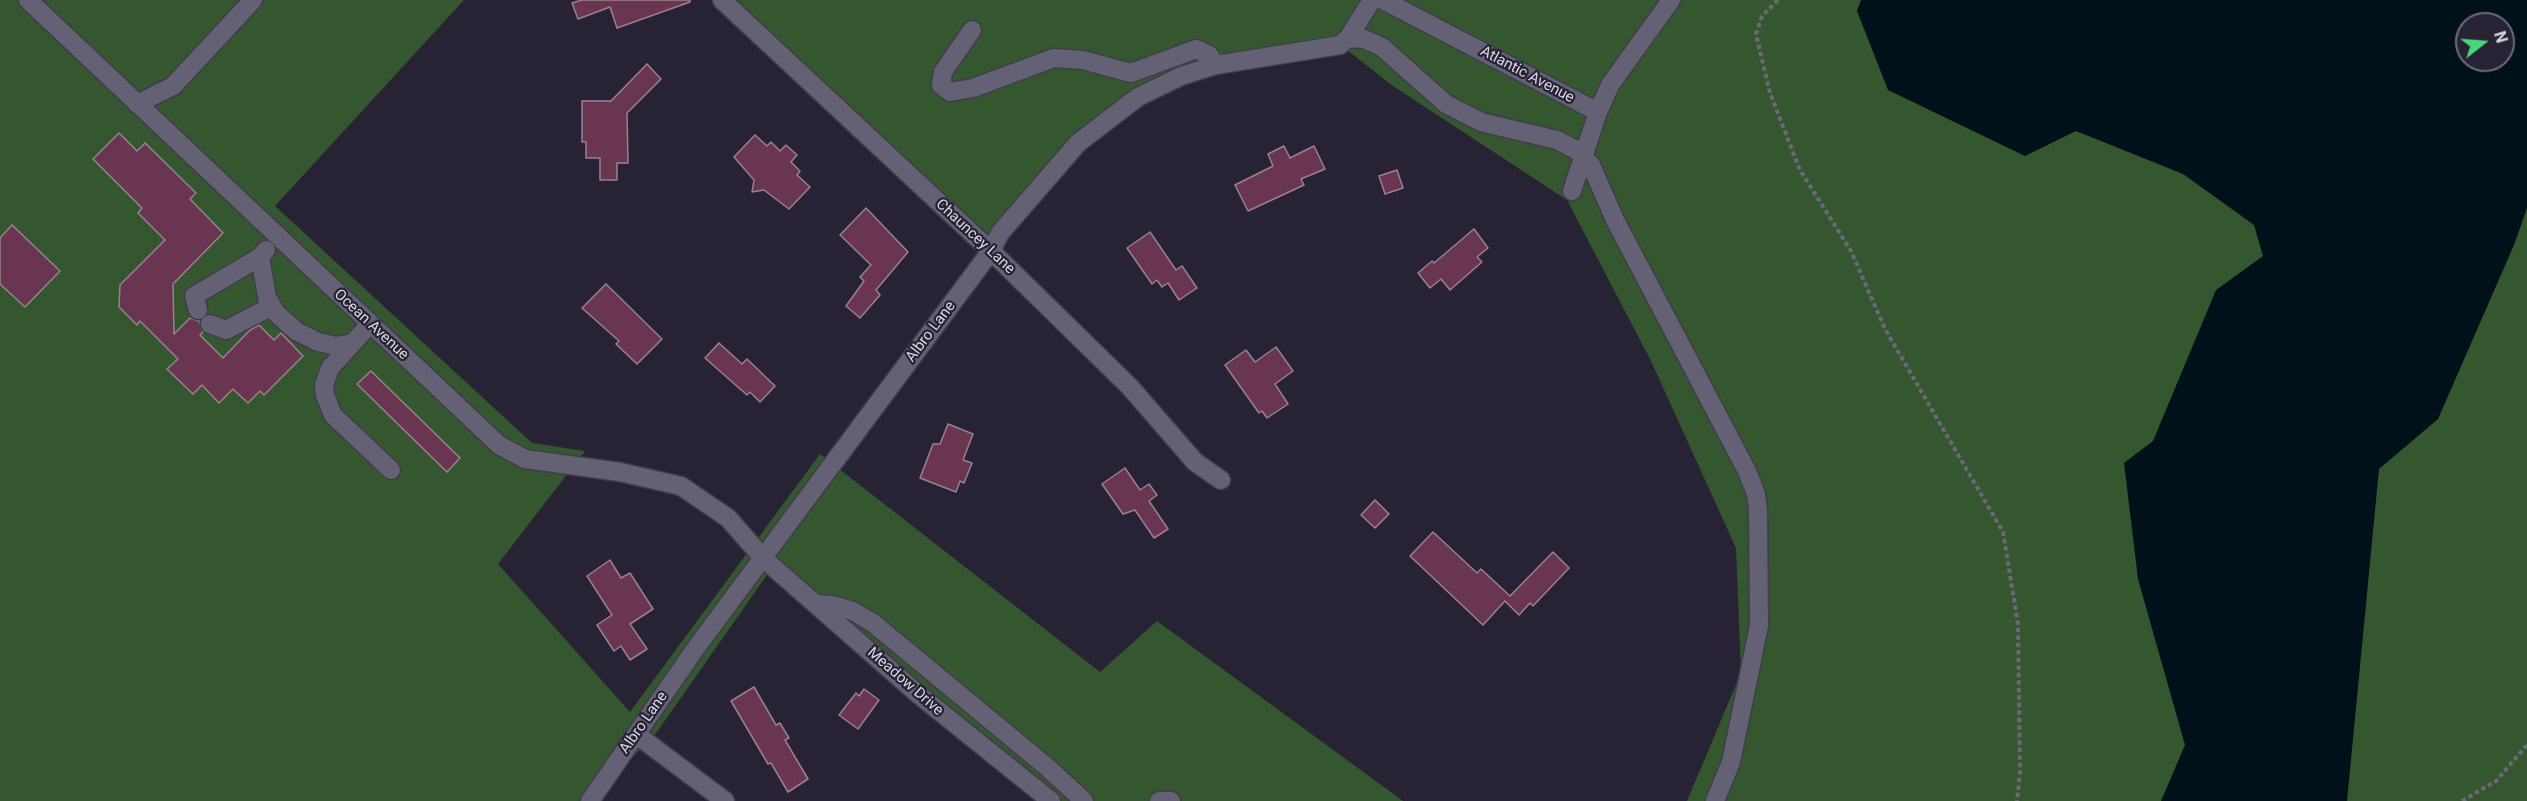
<!DOCTYPE html>
<html>
<head>
<meta charset="utf-8">
<style>
	body { margin:0 }
	#map { position:relative; width:2527px; height:801px; overflow:hidden; background:#272334; font-family:Roboto,sans-serif }
	canvas { display:block }
	.north { position:absolute; left:2455px; top:12px; width:60px; height:60px; box-sizing:border-box; background:#272334; border:2px solid #6f6b7a; border-radius:50%; rotate:73deg; font-size:16px; font-weight:700; line-height:24px; text-align:center; color:#dad7e3 }
	.north::after { content:''; display:block; margin:auto; width:21px; height:27px; background:#48d778; clip-path:polygon(50% 0,100% 100%,50% 72%,0 100%) }
</style>
</head>
<body>
<div id="map">
<canvas width="2527" height="801"></canvas>
<div class="north">N</div>
</div>
<script>
const ctx = document.querySelector('canvas').getContext('2d');
ctx.lineJoin = 'round';
function paint(path, color) {
  ctx.fillStyle = color;
  ctx.fill(path, 'evenodd');
}
function poly(rows) {
  const path = new Path2D();
  for (const r of rows) {
    path.moveTo(r[0], r[1]);
    for (let i = 2; i < r.length; i += 2) path.lineTo(r[i], r[i + 1]);
  }
  return path;
}
function strokePath(path, color, width, dash) {
  ctx.strokeStyle = color;
  ctx.lineWidth = width;
  ctx.lineCap = dash ? 'butt' : 'round';
  ctx.setLineDash(dash || []);
  ctx.stroke(path);
}
function drawText(font, color, halo, rows, align = 'center') {
  ctx.font = font + ' Roboto,sans-serif';
  ctx.lineWidth = 4.5;
  ctx.setLineDash([]);
  ctx.textBaseline = 'middle';
  ctx.strokeStyle = halo;
  ctx.fillStyle = color;
  for (const [text, x, y, turn = 0] of rows) {
    ctx.save();
    ctx.translate(x, y);
    ctx.rotate((+turn || 0) * Math.PI / 180);
    ctx.textAlign = isNaN(turn) ? turn : align;
    if (halo) ctx.strokeText(text, 0, 0);
    ctx.fillText(text, 0, 0);
    ctx.restore();
  }
}
paint(poly([
	[0,0,464,0,275,206,532,443,585,451,498,564,630,712,820,454,1100,672,1157,621,1403,801,1058,801,776,562,657,732,590,801,0,801],
	[728,0,2527,0,2527,801,1687,801,1741,673,1736,548,1651,361,1567,200,1393,86,1347,50,1136,89,989,243],
	[2467,24,2503,24,2503,60,2467,60]
]), '#35572f');
paint(poly([
	[1861,0,2527,0,2527,208,2514,245,2438,419,2379,469,2347,801,2161,801,2185,745,2138,579,2124,463,2153,441,2216,290,2263,256,2254,225,2183,174,2076,131,2025,156,1888,90,1857,11],
	[2467,24,2503,24,2503,60,2467,60]
]), '#00111a');
const building = poly([
	[582,0,690,0,690,2,617,28,610,7,578,19,572,3,582,0],
	[647,64,661,79,627,113,628,163,617,163,617,180,600,180,600,158,586,158,586,142,582,142,582,101,611,101,647,64],
	[119,133,137,151,145,143,196,193,190,199,223,233,173,284,174,334,190,318,199,321,203,332,200,335,223,358,250,330,259,325,274,340,281,333,303,356,264,395,260,391,248,403,233,389,219,403,202,385,193,394,167,369,178,359,140,321,137,325,119,307,120,285,165,240,138,213,142,208,93,159,119,133],
	[755,135,767,146,771,142,780,151,786,145,797,155,791,162,800,171,797,175,810,187,789,209,764,190,752,192,754,180,734,157,755,135],
	[1284,146,1290,158,1314,146,1325,169,1301,179,1304,185,1248,211,1235,185,1273,166,1268,154,1284,146],
	[1397,170,1403,188,1385,194,1379,176,1397,170],
	[866,208,908,252,876,290,880,295,860,318,846,306,864,281,860,277,871,265,840,235,866,208],
	[12,225,60,271,25,307,0,284,0,238,12,225],
	[1474,229,1488,248,1477,257,1482,262,1450,290,1441,279,1430,288,1418,273,1432,261,1434,263,1474,229],
	[1150,232,1176,270,1182,266,1197,288,1179,300,1168,283,1162,287,1157,280,1152,284,1127,248,1150,232],
	[606,284,662,339,637,364,616,344,619,341,582,308,606,284],
	[719,343,742,364,747,359,775,386,760,402,750,392,747,395,705,358,719,343],
	[1276,347,1293,371,1275,384,1288,404,1267,418,1262,411,1259,413,1225,365,1246,350,1255,362,1276,347],
	[371,371,460,458,447,472,357,384,371,371],
	[948,424,973,434,963,460,972,463,964,483,960,481,956,492,920,478,933,444,940,444,948,424],
	[1125,468,1140,490,1149,484,1157,495,1149,501,1168,529,1154,538,1135,510,1123,514,1102,484,1125,468],
	[1375,500,1389,514,1375,528,1361,515,1375,500],
	[1433,532,1477,573,1481,569,1510,596,1553,552,1569,568,1533,606,1530,603,1519,615,1505,601,1483,625,1410,556,1433,532],
	[610,560,621,578,630,573,653,609,630,624,647,649,630,660,621,646,614,651,597,625,612,615,587,576,610,560],
	[754,687,776,725,780,723,789,738,785,740,808,779,788,792,771,763,768,764,731,701,754,687],
	[864,689,879,700,858,729,839,715,856,693,859,696,864,689]
]);
paint(building, '#6a3551');
strokePath(building, '#99828d', 1.5);
const minor = poly([
	[28,0,499,445,525,459,620,472,681,486,728,518,763,558,918,694,1051,801],
	[722,0,991,251,1130,387,1195,462,1221,480],
	[1383,0,1598,112,1572,191],
	[972,30,943,72,941,85,950,92,973,88,1054,58,1083,60,1131,73,1196,49,1209,55,1216,65],
	[1348,38,1364,39,1382,47,1446,104,1481,122,1557,140,1576,150,1591,165,1615,220,1747,471,1756,494,1758,511,1759,626,1731,762,1715,801],
	[137,104,173,86,253,0],
	[1598,112,1610,85,1671,0],
	[260,257,267,297,276,313,296,331,318,342,336,346,350,344],
	[198,310,194,296,260,257,266,250],
	[210,324,226,330,272,306],
	[370,324,330,368,324,385,325,395,333,415,391,470],
	[817,604,833,605,853,611,873,623,1047,767,1084,801],
	[637,735,725,801],
	[590,801,698,645,991,251,1000,233,1078,143,1138,97,1181,76,1216,65,1340,45,1348,38,1372,0],
	[1159,801,1171,801]
]);
strokePath(minor, '#403d4b', 21);
strokePath(poly([
	[1778,0,1762,16,1756,34,1770,93,1800,170,1851,251,1885,329,2003,532,2018,624,2020,773,2017,801],
	[2462,801,2496,781,2527,745]
]), '#6b6877', 4, [4.5, 3]);
strokePath(minor, '#656174', 18);
drawText('15px', '#dad7e3', '#272334', [
	["Atlantic Avenue",1527,75,28],
	["Chauncey Lane",975,237,43],
	["Ocean Avenue",371,325,43],
	["Albro Lane",931,332,-53],
	["Meadow Drive",905,682,41],
	["Albro Lane",644,723,-55]
]);
</script>
</body>
</html>
